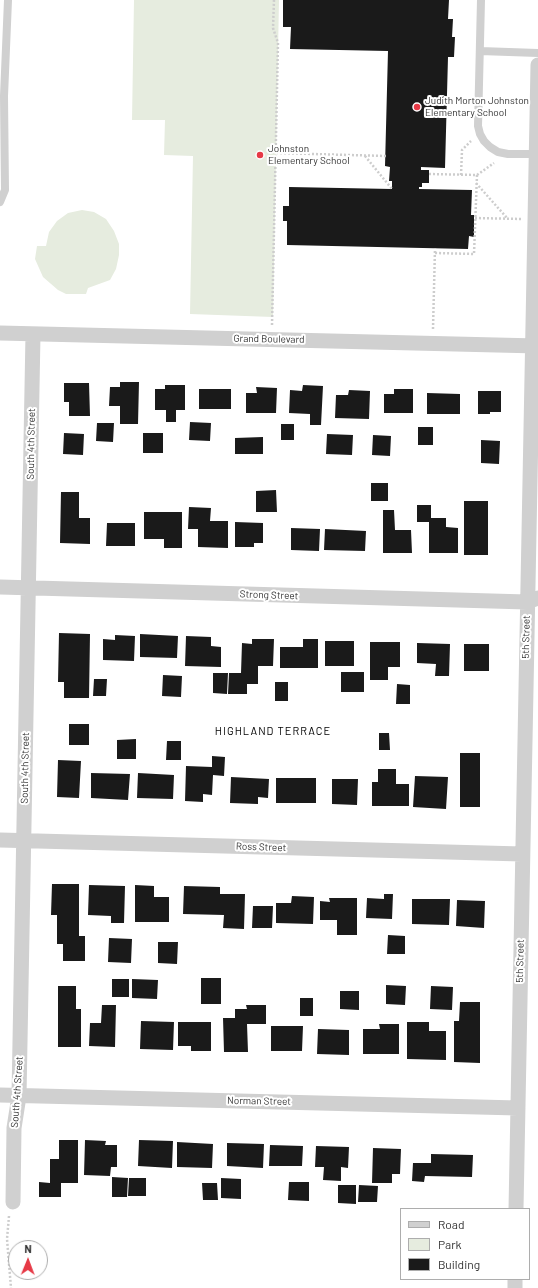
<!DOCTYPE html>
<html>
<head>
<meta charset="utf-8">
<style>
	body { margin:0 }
	#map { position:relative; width:538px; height:1288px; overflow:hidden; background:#fff; font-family:Barlow,sans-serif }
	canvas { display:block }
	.legend { position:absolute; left:400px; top:1208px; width:130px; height:72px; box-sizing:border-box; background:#fff; border:1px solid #adadad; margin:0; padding:5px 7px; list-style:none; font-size:12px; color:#333 }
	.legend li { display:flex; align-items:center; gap:8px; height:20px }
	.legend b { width:20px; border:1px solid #adadad }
	.north { position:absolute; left:8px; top:1240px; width:40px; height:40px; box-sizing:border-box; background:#fff; border:1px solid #adadad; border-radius:50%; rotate:1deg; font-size:11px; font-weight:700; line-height:16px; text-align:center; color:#333 }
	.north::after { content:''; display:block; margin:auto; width:14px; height:18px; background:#e63946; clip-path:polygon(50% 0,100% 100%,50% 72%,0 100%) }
</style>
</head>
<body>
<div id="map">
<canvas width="538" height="1288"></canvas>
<ul class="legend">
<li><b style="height:5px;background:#d0d0d0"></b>Road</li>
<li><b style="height:11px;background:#e6ecdf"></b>Park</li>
<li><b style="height:11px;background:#1a1a1a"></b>Building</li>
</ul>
<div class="north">N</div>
</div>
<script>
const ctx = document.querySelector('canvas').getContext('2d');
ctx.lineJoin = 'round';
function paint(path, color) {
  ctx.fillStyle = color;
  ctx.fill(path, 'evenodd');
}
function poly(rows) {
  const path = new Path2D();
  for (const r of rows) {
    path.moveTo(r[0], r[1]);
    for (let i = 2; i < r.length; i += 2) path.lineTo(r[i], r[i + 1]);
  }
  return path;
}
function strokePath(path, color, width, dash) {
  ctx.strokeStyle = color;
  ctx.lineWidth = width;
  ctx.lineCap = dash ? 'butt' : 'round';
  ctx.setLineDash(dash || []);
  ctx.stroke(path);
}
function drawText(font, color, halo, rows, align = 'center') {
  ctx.font = font + ' Barlow,sans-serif';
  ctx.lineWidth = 4;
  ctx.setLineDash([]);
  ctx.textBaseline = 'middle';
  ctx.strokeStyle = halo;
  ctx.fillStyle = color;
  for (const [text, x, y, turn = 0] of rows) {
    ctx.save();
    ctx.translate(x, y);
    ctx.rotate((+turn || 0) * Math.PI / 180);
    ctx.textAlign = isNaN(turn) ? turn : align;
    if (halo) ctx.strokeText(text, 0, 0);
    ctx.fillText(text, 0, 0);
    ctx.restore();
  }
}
paint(poly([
	[134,0,279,0,273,317,190,314,193,156,164,155,165,120,132,120],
	[82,210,94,212,106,219,114,231,119,244,119,255,116,269,110,280,88,288,86,294,66,294,58,290,43,277,35,259,37,246,46,246,49,232,57,221,68,213]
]), '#e6ecdf');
paint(poly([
	[283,0,449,0,448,19,453,19,452,37,455,37,454,57,448,57,445,168,421,167,421,170,429,170,429,183,422,183,422,187,419,187,419,189,472,190,471,215,474,215,474,237,469,236,468,249,287,245,287,221,283,221,283,206,289,206,289,187,392,189,392,181,389,181,390,167,385,166,388,51,290,49,291,27,283,27],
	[120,382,139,382,138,424,120,424,120,406,109,406,110,387,120,387],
	[64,383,89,383,90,416,69,416,69,402,64,402],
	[165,385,185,385,185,410,176,410,176,422,166,422,166,410,155,410,155,389,165,389],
	[303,385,323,386,321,425,310,425,310,414,289,413,290,390,302,391],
	[256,387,277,388,276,413,246,413,246,393,257,393],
	[199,389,231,389,231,409,199,409],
	[394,389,413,389,413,413,384,413,384,394,394,394],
	[349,390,370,391,369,419,335,418,336,395,348,395],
	[478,391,501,391,501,412,490,412,490,414,478,414],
	[427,393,460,394,460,414,427,414],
	[190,422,211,423,210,441,189,440],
	[97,423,114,423,113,442,96,441],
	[281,424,294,424,294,440,281,440],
	[418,427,433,427,433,445,418,445],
	[64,433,84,434,83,455,63,454],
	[143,433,163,433,163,453,143,453],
	[327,434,353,435,352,455,326,454],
	[373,435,391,436,390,456,372,455],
	[263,437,263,454,235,454,235,438],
	[481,440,500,441,499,464,481,463],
	[371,483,388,483,388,501,371,501],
	[276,490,277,512,256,512,256,491],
	[61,492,79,492,79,518,90,518,90,544,60,543],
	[464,501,488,501,488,555,464,555],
	[417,505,431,505,431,518,446,518,446,527,458,528,458,553,429,553,429,522,417,522],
	[189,507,211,508,210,521,228,521,228,548,198,547,198,529,188,529],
	[383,510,394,510,395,530,411,530,412,553,383,553],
	[144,512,182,512,182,548,164,548,164,539,144,539],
	[235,522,263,523,263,543,254,543,254,547,235,547],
	[107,523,135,523,135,546,106,546],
	[291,528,320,529,319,551,291,550],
	[325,529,366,531,365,551,324,550],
	[59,633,90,634,89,698,64,698,64,682,58,682],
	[140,634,178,636,177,658,140,657],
	[115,635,135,636,134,661,103,660,103,639,115,640],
	[186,636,211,637,211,646,221,647,221,667,185,666],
	[252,639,274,639,273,666,258,666,258,684,247,684,247,694,228,694,229,673,241,673,242,643,252,644],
	[303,639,318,639,318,668,280,668,280,647,303,647],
	[325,641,354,641,354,666,325,666],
	[370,642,400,642,400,667,388,667,388,680,370,680],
	[417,643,450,644,449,676,435,676,436,664,417,663],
	[464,644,489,644,489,671,464,671],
	[341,672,364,672,364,692,341,692],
	[213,673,228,673,227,694,213,693],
	[163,675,182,676,181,697,162,696],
	[94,679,107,679,106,696,93,696],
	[275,682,288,682,288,701,275,701],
	[397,684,410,685,410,704,396,704],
	[69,724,89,724,89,745,69,745],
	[379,733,389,733,390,750,379,750],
	[136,739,136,759,117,759,117,740],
	[167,741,181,741,181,760,166,760],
	[460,753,480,753,480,807,460,807],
	[212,756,225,757,224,776,213,775,212,795,203,794,203,802,185,801,186,766,212,767],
	[58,760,81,761,79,798,57,797],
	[378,769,396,769,396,784,409,784,409,806,372,806,372,782,378,782],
	[91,773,130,774,128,800,91,798],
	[138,773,174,775,173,799,137,798],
	[415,776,448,777,446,809,413,807],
	[231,777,269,779,268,798,258,797,258,804,230,803],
	[276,778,316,778,316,803,276,803],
	[332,779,358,779,357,805,332,804],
	[52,884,79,884,79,936,85,936,85,961,63,961,63,944,57,944,57,915,51,915],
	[89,885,125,886,124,923,111,923,111,916,88,915],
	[135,885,154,886,154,897,169,897,169,922,135,922],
	[184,886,220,887,220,894,245,894,244,929,223,928,224,915,183,914],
	[384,894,393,894,392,919,366,918,367,898,384,899],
	[292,896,314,897,313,924,276,923,276,903,291,903],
	[329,898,357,898,357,935,337,935,337,920,320,920,320,901,330,902],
	[412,899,450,899,449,925,412,924],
	[457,900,485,901,484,928,456,926],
	[253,906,273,906,272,928,252,928],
	[388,935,405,936,405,954,387,954],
	[109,938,132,939,131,963,108,962],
	[158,942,178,942,177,964,158,963],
	[201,978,221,978,221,1004,201,1004],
	[112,979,129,979,129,997,112,997],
	[132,979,158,980,157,999,132,998],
	[386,985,406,986,405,1005,386,1004],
	[58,986,76,986,76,1009,81,1009,81,1047,58,1047],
	[431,986,453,987,452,1010,430,1009],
	[340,991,359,991,359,1010,340,1009],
	[300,998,313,998,313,1016,300,1016],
	[460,1002,480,1002,480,1063,454,1062,454,1021,459,1021],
	[102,1005,116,1005,115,1047,89,1046,90,1023,101,1023],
	[246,1005,266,1005,266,1024,247,1024,248,1052,224,1052,223,1018,235,1018,235,1009,247,1009],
	[141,1021,174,1022,173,1050,140,1049],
	[178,1022,211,1022,211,1051,191,1051,191,1046,178,1046],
	[407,1022,429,1022,429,1031,446,1031,446,1060,407,1059],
	[379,1024,399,1024,399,1054,363,1054,363,1029,380,1029],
	[271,1026,303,1026,302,1051,271,1051],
	[318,1029,349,1030,349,1055,317,1054],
	[59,1140,78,1140,78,1183,61,1183,61,1197,39,1197,39,1182,50,1183,50,1159,59,1159],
	[85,1140,106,1141,105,1145,117,1145,117,1167,111,1167,110,1176,84,1175],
	[139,1140,173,1141,172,1168,138,1166],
	[177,1142,213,1144,212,1168,177,1167],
	[227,1143,264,1144,263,1168,227,1166],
	[270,1145,303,1146,302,1166,269,1166],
	[316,1146,349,1147,348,1168,341,1167,341,1181,323,1180,324,1167,315,1167],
	[373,1148,401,1149,400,1174,392,1174,392,1183,372,1183],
	[431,1154,473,1155,472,1177,425,1176,424,1182,412,1181,413,1163,431,1163],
	[112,1177,128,1178,127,1197,112,1197],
	[129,1178,146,1178,146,1196,128,1196],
	[221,1178,241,1179,241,1199,221,1198],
	[289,1182,309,1182,309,1201,288,1200],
	[202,1183,217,1183,218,1200,203,1200],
	[338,1185,356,1185,356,1204,338,1203],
	[359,1185,378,1186,377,1202,358,1202]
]), '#1a1a1a');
strokePath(poly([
	[276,153,386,156],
	[365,156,392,189],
	[429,174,477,175,474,254,435,253],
	[461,175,462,150,471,141],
	[477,175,494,163],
	[476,183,507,218],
	[475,218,521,219],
	[272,325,278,43,273,28,274,0],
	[433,329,435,248],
	[9,1216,7,1239,11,1288]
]), '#cdcdcd', 2.5, [2, 2]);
strokePath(poly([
	[481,0,478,126,480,134,484,141,490,147,498,152,508,154,536,154],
	[480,51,538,53],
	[0,202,5,190,4,96,8,0]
]), '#d0d0d0', 8);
strokePath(poly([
	[0,333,538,346],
	[0,587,527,602,538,598],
	[0,840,522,854],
	[0,1095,518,1108],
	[13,1202,14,1128,19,1096,33,334],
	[516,1209,538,65],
	[515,1288,515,1279]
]), '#d0d0d0', 15);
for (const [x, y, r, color] of [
	[417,107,4,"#e63946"],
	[260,155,4,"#e63946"]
]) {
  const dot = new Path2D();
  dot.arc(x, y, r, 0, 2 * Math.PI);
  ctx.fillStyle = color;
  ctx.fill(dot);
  strokePath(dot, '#fff', 1.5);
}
drawText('10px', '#333', '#fff', [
	["Judith Morton Johnston",425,101],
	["Elementary School",425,113],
	["Johnston",268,149],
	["Elementary School",268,161]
], 'left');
drawText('10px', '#333', '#fff', [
	["Grand Boulevard",269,339,1],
	["South 4th Street",31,444,-89],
	["Strong Street",269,595,2],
	["5th Street",526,637,-89],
	["South 4th Street",25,768,-89],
	["Ross Street",261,847,2],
	["5th Street",520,961,-89],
	["South 4th Street",17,1092,-86],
	["Norman Street",259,1101,1]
]);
ctx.letterSpacing = '1px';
drawText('11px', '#000', '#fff', [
	["HIGHLAND TERRACE",273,731]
]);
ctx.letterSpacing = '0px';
</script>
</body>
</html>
